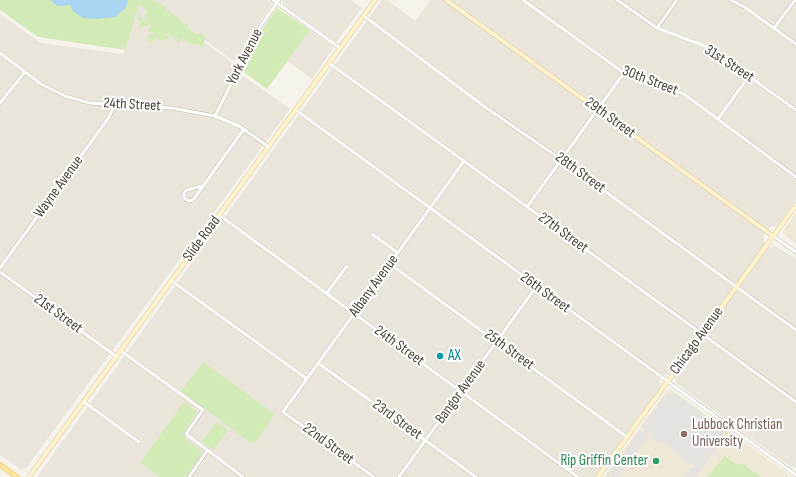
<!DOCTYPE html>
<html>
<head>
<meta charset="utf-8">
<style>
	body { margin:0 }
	canvas { display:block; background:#f6f3ec }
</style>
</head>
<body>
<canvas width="796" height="477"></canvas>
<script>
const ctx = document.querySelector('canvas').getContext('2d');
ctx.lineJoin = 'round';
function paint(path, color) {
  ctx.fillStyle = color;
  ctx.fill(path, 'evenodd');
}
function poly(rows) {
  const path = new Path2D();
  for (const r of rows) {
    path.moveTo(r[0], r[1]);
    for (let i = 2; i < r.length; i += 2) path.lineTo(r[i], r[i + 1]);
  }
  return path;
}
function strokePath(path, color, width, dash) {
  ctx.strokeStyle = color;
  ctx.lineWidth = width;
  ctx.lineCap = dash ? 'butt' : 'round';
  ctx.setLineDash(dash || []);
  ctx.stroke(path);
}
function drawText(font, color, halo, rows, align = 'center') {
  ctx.font = font + ' "Sofia Sans Condensed",sans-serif';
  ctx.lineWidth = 4;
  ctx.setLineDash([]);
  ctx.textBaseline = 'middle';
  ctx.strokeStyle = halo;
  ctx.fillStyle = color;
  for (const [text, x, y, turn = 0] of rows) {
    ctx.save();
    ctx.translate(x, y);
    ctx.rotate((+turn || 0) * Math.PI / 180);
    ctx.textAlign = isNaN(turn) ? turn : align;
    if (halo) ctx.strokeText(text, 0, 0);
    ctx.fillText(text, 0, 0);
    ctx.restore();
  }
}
paint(poly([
	[140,0,275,0,259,23,239,60,232,60,205,40,204,42,235,65,235,70,290,109,26,468,22,470,0,455,0,14,41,43,123,54],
	[282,0,351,0,362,8,336,42,283,4],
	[382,0,387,0,415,21,431,0,796,0,796,200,776,227,771,226,763,237,765,243,770,247,775,246,796,259,796,467,791,467,676,383,675,378,670,374,663,375,659,380,660,387,595,477,37,477],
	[310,30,331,45,333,48,312,79,287,61]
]), '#eae5da');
paint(poly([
	[796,212,796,244,782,233],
	[670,389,672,390,792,477,604,477,666,391]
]), '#efe8d6');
paint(poly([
	[0,0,152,0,166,7,165,11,169,11,179,19,182,23,188,24,188,28,196,34,200,33,204,36,206,37,203,42,204,48,200,45,187,43,182,38,178,44,176,40,178,38,172,37,168,33,165,36,168,36,169,39,160,41,156,37,152,42,149,41,147,38,149,35,153,33,155,35,154,32,148,32,151,24,139,28,140,22,137,19,141,16,144,21,147,11,139,4,125,50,38,37,0,10],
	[277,8,310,30,267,89,241,70,263,28],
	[203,362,275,414,255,443,251,443,181,391],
	[184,402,196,411,196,413,185,430,186,439,201,451,201,455,185,477,160,477,140,463],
	[217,422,228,430,213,450,202,442],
	[725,456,736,464,743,464,761,477,707,477]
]), '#d2eab5');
paint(poly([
	[674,393,726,431,722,436,725,438,696,477,683,477,691,467,693,469,695,466,691,463,689,465,680,458,681,456,662,442,660,444,650,437,652,434,648,432,646,434,648,436,619,477,616,475,615,477,606,477,608,474,611,476,613,472,611,471,640,430,642,432,645,429,642,427,644,424,647,425,649,423,646,421,666,395]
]), '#e5e3e0');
paint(poly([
	[50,0,128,0,128,2,126,7,115,17,96,19,83,18,73,11,70,5,57,6]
]), '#a9d4f2');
const street = poly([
	[273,0,340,48],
	[523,0,624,73,684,94,796,177],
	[617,0,657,28,710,48,796,110],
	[731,0,746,8,796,44],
	[364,16,485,107,562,160,796,330],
	[657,28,677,0],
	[774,28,795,0],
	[0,53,41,84,65,96,90,103,171,108,215,116,239,126,269,147],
	[329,63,796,402],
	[0,103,25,72],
	[296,110,796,475],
	[215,116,260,27,279,0],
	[718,119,749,76],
	[202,186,187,190,184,193,184,198,189,201,193,200,244,129],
	[527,207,624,73],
	[219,215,578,477],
	[372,234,398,253],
	[773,236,796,252],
	[390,264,627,437],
	[0,268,109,117,115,105],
	[0,272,117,357],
	[172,281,307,379],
	[327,293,347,266],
	[121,351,203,410,186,434,243,477],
	[318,363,476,477],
	[84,402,139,442],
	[189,477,207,451],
	[374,477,283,412,464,161],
	[399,477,536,287]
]);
const secondary = poly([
	[446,0,773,236],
	[29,477,375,0],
	[598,477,796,205]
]);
const primary = poly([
	[0,465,17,477]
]);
strokePath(street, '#c2bbae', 4);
strokePath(secondary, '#d6c79b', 5);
strokePath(primary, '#e6c16a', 5.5);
strokePath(street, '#fff', 3);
strokePath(secondary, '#fff3cd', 4);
strokePath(primary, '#ffe39c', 4.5);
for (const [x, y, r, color] of [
	[440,356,4,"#0f9aa8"],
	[684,434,4,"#8d6e63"],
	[656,461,4,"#2e9e5b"]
]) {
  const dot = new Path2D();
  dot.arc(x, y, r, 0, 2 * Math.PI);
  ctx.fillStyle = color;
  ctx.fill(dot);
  strokePath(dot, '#fff', 1.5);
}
drawText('15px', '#4b4439', '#fff', [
	["York Avenue",245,57,-63],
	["31st Street",729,64,33],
	["30th Street",650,81,21],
	["24th Street",132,105,3],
	["29th Street",610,118,36],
	["28th Street",580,173,36],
	["Wayne Avenue",59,187,-54],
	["27th Street",563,233,36],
	["Slide Road",202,239,-54],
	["Albany Avenue",374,286,-54],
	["26th Street",545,293,36],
	["21st Street",58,314,36],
	["Chicago Avenue",697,341,-54],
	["24th Street",399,346,36],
	["25th Street",509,350,36],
	["Bangor Avenue",461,392,-54],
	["23rd Street",397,420,36],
	["22nd Street",328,444,36]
]);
drawText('15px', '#0d838f', '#fff', [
	["AX",448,356]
], 'left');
drawText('15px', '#785e54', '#fff', [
	["Lubbock Christian",692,425],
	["University",692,442]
], 'left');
drawText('15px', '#27864d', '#fff', [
	["Rip Griffin Center",648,461]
], 'right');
</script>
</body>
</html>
